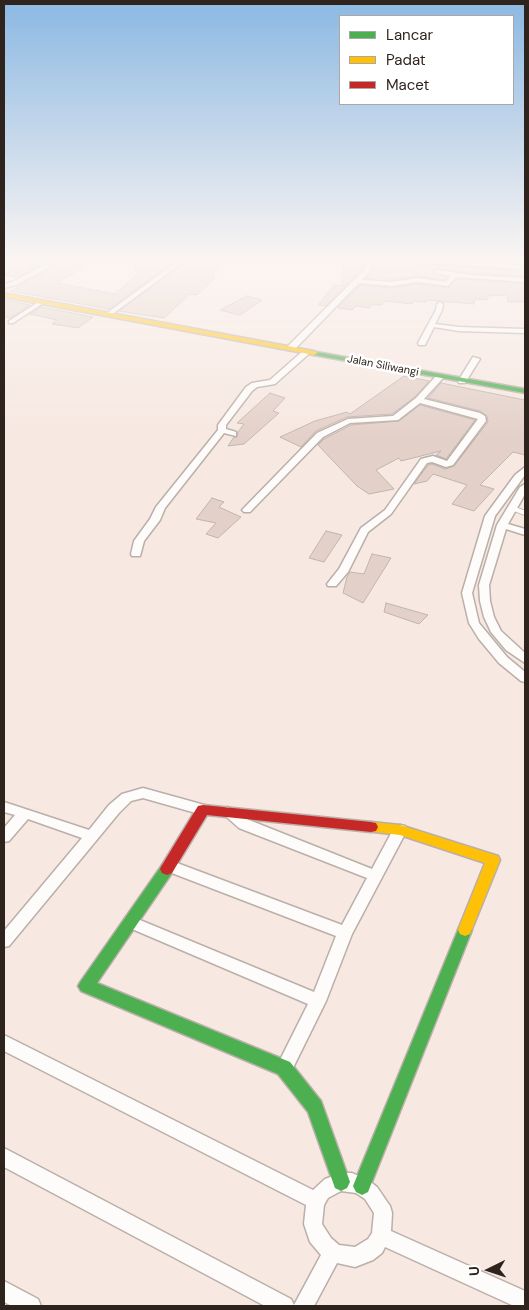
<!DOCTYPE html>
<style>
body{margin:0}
#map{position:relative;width:529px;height:1310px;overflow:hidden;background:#f7e8e1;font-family:"DM Sans",sans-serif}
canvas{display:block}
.frame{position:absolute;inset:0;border:5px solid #2f231e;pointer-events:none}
.legend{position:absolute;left:339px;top:15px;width:175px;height:90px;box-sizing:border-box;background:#fff;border:1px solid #aca7a5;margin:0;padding:6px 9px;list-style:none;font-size:15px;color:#2f231e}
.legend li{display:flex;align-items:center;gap:10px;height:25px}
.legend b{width:25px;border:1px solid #aca7a5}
.north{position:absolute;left:464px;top:1245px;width:50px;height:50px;-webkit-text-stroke:4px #fff;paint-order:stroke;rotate:266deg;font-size:14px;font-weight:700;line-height:20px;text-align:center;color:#2f231e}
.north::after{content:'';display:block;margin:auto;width:18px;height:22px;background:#2f231e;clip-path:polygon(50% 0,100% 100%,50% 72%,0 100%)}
</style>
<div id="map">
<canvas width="529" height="1310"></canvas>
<div class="frame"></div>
<ul class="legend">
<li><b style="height:6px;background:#4caf50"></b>Lancar</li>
<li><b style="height:6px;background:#ffc107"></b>Padat</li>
<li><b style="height:6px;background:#c62828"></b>Macet</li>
</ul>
<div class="north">U</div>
</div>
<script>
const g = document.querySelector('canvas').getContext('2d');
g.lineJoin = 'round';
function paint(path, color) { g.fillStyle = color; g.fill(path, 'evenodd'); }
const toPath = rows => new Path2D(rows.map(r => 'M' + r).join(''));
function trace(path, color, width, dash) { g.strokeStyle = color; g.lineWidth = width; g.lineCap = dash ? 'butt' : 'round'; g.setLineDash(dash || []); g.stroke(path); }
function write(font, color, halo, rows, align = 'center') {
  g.font = font + ' "DM Sans",sans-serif'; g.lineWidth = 5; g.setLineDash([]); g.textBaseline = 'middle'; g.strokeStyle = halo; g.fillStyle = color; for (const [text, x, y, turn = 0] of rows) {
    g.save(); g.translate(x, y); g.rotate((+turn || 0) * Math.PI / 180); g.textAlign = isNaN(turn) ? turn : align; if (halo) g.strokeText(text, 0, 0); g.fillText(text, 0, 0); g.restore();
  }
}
const building = toPath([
 [25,258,26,263,38,267,17,277,4,275,12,271,5,269,25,258],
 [35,258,80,258,74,264,85,266,57,283,115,294,139,272,135,272,136,258,179,258,109,309,11,291,54,267,53,264,35,258],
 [191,258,223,258,216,264,220,264,215,268,220,269,212,277,215,278,197,295,190,294,164,318,119,311,191,258],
 [344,258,367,258,362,269,326,306,318,305,334,285,342,286,344,258],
 [377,258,385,258,390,262,519,271,524,268,519,263,445,258,525,258,525,276,471,273,437,268,433,270,433,273,447,277,445,280,417,276,392,280,366,278,372,272,377,258],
 [457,279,525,284,525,302,508,302,507,295,488,296,487,300,475,299,474,304,427,300,426,302,413,301,412,304,385,301,382,305,373,304,369,308,356,306,352,310,338,308,360,285,392,288,417,284,448,288,457,279],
 [247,296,262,300,240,315,220,310,247,296],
 [6,300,30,305,10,318,4,317,4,301,6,300],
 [41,307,93,317,78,328,52,324,57,320,30,314,41,307],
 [404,376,429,381,415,397,392,414,347,417,316,431,301,447,280,437,315,421,347,412,350,414,404,376],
 [441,383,525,400,525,455,513,452,480,485,494,489,474,511,452,504,467,485,433,474,427,481,414,484,428,465,432,464,445,469,454,466,488,422,487,416,480,411,428,398,441,383],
 [270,393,285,398,273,411,279,413,244,444,228,446,234,437,237,437,238,432,244,424,237,423,270,393],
 [420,405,475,420,446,459,436,455,441,451,401,461,399,458,376,470,394,489,369,494,357,486,318,445,324,439,351,425,399,421,420,405],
 [212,498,224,502,219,507,241,517,218,538,206,534,216,523,196,519,212,498],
 [326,531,342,535,324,562,309,558,326,531],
 [372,554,391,558,363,603,343,593,347,577,350,572,364,574,372,554],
 [386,603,428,615,419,624,384,612,386,603]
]);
paint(building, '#e3d0c8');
trace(building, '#c1b4af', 1);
const lane = toPath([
 [512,508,525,513]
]);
const street = toPath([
 [27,258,33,258,32,260,52,266,16,285,4,288,4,284,12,282,43,266,27,262,27,258],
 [182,258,189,258,111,315,107,315,107,313,182,258],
 [369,258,375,258,370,271,362,280,392,282,417,278,446,282,450,276,435,273,434,272,437,270,471,275,525,278,525,282,456,277,448,286,417,282,392,286,359,283,294,350,288,350,288,346,364,270,369,258],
 [387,258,417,258,519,265,522,267,519,269,390,260,387,258],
 [40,301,45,302,13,323,9,323,9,321,40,301],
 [440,302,443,304,442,310,435,324,459,327,525,329,525,333,459,331,434,327,425,345,419,345,418,343,436,310,437,304,440,302],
 [304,350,311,352,275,384,257,387,252,391,226,425,226,429,236,432,236,436,224,433,165,508,160,520,144,541,140,556,132,556,131,554,134,541,150,519,156,507,218,430,218,425,246,387,252,383,270,380,304,350],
 [473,357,480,359,465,383,459,383,458,381,473,357],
 [437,375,444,377,424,399,480,413,485,416,486,421,453,465,446,467,432,462,427,463,391,514,368,532,348,572,336,586,328,586,327,584,339,569,361,528,385,510,421,459,433,456,447,461,478,419,420,403,398,420,350,423,323,437,250,512,244,512,242,510,317,433,348,419,393,416,416,398,437,375],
 [525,467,525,475,495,516,472,593,479,623,507,657,525,672,525,682,521,681,499,663,479,639,469,623,462,593,485,516,515,475,525,467],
 [525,484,525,494,508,524,525,529,525,535,506,529,489,585,490,601,494,617,501,631,525,653,525,663,506,650,491,632,484,617,480,601,479,585,497,525,520,487,525,484],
 [143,788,208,806,210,810,208,814,203,815,143,798,131,801,119,813,9,946,4,947,4,931,82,838,28,819,9,841,4,842,4,828,15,815,4,812,4,802,89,830,109,805,122,794,143,788],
 [228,807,249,820,372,869,395,826,400,825,405,826,407,830,352,934,326,1001,290,1074,284,1076,278,1074,276,1068,308,1004,125,926,123,922,125,918,130,916,135,918,314,992,336,936,164,870,162,866,164,862,169,860,342,925,367,878,239,828,221,812,223,808,228,807],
 [4,1035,313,1190,325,1179,341,1173,352,1173,368,1180,377,1187,390,1206,392,1213,391,1231,525,1291,525,1306,514,1306,385,1247,382,1253,373,1260,355,1267,337,1263,314,1306,265,1306,4,1167,4,1148,291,1299,294,1305,321,1255,310,1242,304,1224,306,1205,4,1051,4,1035],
 [341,1191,356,1193,365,1199,374,1213,372,1233,368,1239,355,1247,339,1245,331,1238,322,1224,324,1205,328,1198,341,1191],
 [4,1281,38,1299,41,1306,12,1306,4,1302,4,1281]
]);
const fast = toPath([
 [311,351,525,389,525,393,314,355,310,353,311,351],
 [167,863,172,865,174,869,172,873,97,983,290,1062,321,1101,350,1182,347,1188,341,1191,335,1188,308,1112,278,1074,81,991,78,986,81,981,162,865,167,863],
 [465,924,470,926,472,930,368,1192,362,1195,356,1192,353,1186,458,930,460,926,465,924]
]);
const slow = toPath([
 [4,293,314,351,318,353,314,355,4,297,4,293],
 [371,822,400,825,498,856,500,860,470,934,465,936,460,934,458,930,485,863,400,835,366,831,364,827,366,823,371,822]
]);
const jam = toPath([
 [203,805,371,822,376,823,378,827,376,831,371,832,207,815,172,873,167,875,162,873,160,869,162,865,198,806,203,805]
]);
trace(lane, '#baafa9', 6);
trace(street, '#baafa9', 3);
trace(fast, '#baafa9', 3);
trace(slow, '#baafa9', 3);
trace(jam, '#baafa9', 3);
trace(lane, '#fefcfa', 4.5);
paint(street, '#fefcfa');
paint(fast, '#4caf50');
paint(slow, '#ffc107');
paint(jam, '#c62828');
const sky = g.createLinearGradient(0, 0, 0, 441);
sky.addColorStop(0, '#8bb8e3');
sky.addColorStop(0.59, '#fbf5f2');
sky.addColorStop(1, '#fbf5f200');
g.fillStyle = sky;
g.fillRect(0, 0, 529, 441);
write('11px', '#2f231e', '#fff', [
 ["Jalan Siliwangi",383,366,11]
]);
</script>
